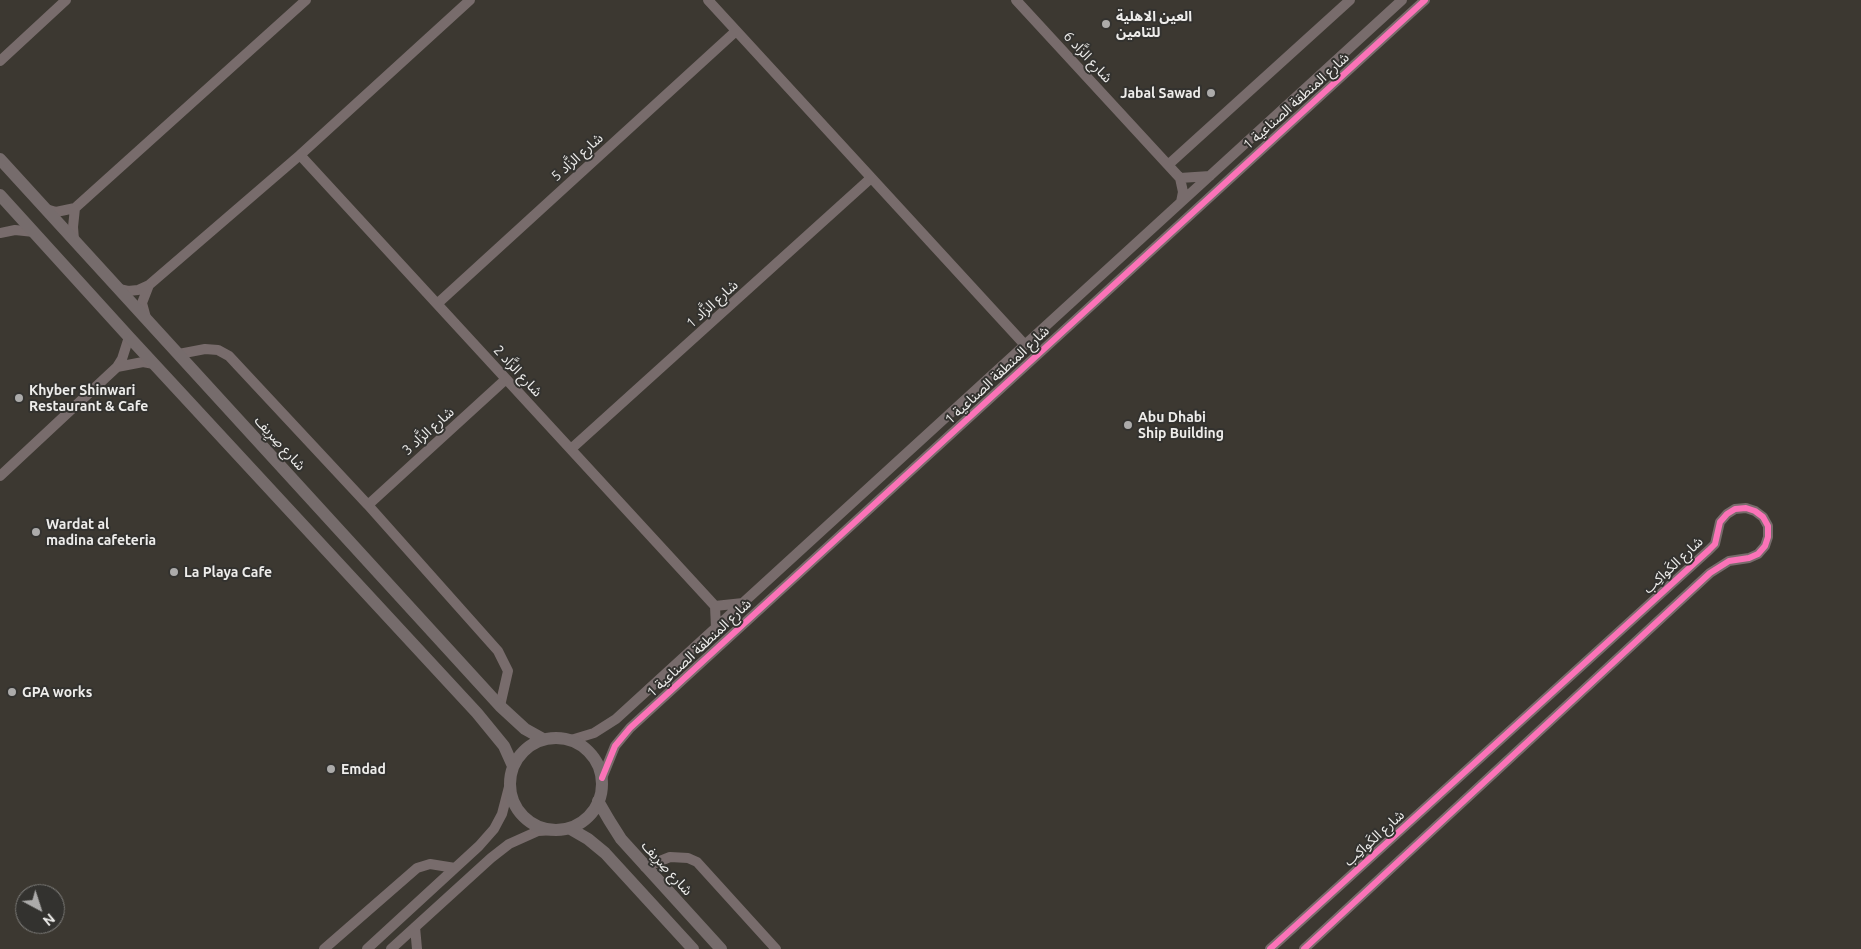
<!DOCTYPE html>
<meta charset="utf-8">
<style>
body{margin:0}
#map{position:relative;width:1861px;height:949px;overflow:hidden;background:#323130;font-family:Ubuntu,sans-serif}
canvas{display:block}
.north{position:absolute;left:15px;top:884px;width:50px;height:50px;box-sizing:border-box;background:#33322f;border:1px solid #7e7d7a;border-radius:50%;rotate:140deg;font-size:14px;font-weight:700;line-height:20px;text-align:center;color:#eeedeb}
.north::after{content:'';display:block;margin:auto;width:18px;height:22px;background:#acabaa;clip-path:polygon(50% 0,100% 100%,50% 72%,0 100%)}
</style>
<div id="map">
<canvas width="1861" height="949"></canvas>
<div class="north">N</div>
</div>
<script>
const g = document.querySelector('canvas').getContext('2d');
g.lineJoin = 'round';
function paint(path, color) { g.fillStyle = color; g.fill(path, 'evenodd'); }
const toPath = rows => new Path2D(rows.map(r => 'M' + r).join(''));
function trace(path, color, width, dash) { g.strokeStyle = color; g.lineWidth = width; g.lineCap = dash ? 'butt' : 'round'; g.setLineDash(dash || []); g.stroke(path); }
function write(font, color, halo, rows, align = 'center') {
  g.font = font + ' Ubuntu,"Noto Sans Arabic",sans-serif'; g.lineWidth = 4; g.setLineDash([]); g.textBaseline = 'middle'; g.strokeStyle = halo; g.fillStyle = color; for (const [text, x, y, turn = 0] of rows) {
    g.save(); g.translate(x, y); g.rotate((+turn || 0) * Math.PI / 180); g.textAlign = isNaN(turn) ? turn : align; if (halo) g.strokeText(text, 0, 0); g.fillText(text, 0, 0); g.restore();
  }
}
paint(toPath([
 [0,0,1861,0,1861,949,0,949],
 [25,894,55,894,55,924,25,924]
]), '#3c3831');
trace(toPath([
 [708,0,1025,345],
 [1016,0,1180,178,1183,192,1181,202],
 [0,61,66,0],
 [300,155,715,606,716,628],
 [1168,165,1350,0],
 [1180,178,1210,176],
 [46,209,56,212,75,208,306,0],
 [0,233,15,230,34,232],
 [74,240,73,227,75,208],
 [119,289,128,291,138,290,149,285],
 [437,304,736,31],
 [146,318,142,303,149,285,300,155,470,0],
 [179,354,205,349,218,350,229,356,368,505,498,651,508,671,500,706],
 [117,367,143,362,154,364],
 [571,449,871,178],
 [0,476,117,367,122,359,129,337],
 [368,505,506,379],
 [715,606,743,603],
 [571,740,594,733,616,719,1402,0],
 [602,778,615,746,630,728,1425,0],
 [645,867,670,857,688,858,697,862,776,949],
 [415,927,417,949],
 [324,949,417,868,430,864,455,868],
 [367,949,479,846,494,829,502,814,510,783],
 [391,949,491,858,509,844,538,831,555,830],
 [1270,949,1709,550,1715,544,1720,522,1727,514,1735,509,1746,508,1755,511,1763,517,1768,526,1768,537,1765,546,1758,554,1749,558,1729,561,1710,573,1304,949]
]), '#786c6c', 10);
trace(toPath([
 [0,159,500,706,525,729,543,739],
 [0,195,129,337,477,713,504,746,513,766],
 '510 784a46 46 0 1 1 92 0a46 46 0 1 1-92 0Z',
 [598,801,609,820,621,839,721,949],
 [569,828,588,839,605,853,693,949]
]), '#766c6c', 12);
trace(toPath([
 [602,778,615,746,630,728,1425,0],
 [1270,949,1709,550,1715,544,1720,522,1727,514,1735,509,1746,508,1755,511,1763,517,1768,526,1768,537,1765,546,1758,554,1749,558,1729,561,1710,573,1304,949]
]), '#fb73b8', 6);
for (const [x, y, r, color] of [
 [1106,24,5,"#acabaa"],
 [1211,93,5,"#acabaa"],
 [19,398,5,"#acabaa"],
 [1128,425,5,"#acabaa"],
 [36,532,5,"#acabaa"],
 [174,572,5,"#acabaa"],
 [12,692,5,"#acabaa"],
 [331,769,5,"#acabaa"]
]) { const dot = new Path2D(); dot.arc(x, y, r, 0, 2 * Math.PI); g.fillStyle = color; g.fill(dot); trace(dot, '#33322f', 2); }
write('bold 14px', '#eeedeb', '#33322f', [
 ["العين الاهلية",1116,16],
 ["للتامين",1116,32],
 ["Jabal Sawad",1201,93,"right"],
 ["Khyber Shinwari",29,390],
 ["Restaurant & Cafe",29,406],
 ["Abu Dhabi",1138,417],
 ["Ship Building",1138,433],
 ["Wardat al",46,524],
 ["madina cafeteria",46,540],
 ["La Playa Cafe",184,572],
 ["GPA works",22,692],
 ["Emdad",341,769]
], 'left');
write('14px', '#eeedeb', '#33322f', [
 ["شارع الزَّاد 6",1088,57,47],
 ["شارع المنطقة الصناعية 1",1296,101,-42],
 ["شارع الزَّاد 5",577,157,-42],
 ["شارع الزَّاد 1",712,304,-42],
 ["شارع الزَّاد 2",518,371,47],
 ["شارع المنطقة الصناعية 1",997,375,-43],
 ["شارع الزَّاد 3",428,431,-42],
 ["شارع صِرِيف",280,443,48],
 ["شارع الكَواكِب",1673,565,-43],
 ["شارع المنطقة الصناعية 1",699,648,-43],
 ["شارع الكَواكِب",1374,838,-42],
 ["شارع صِرِيف",667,868,48]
]);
</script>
